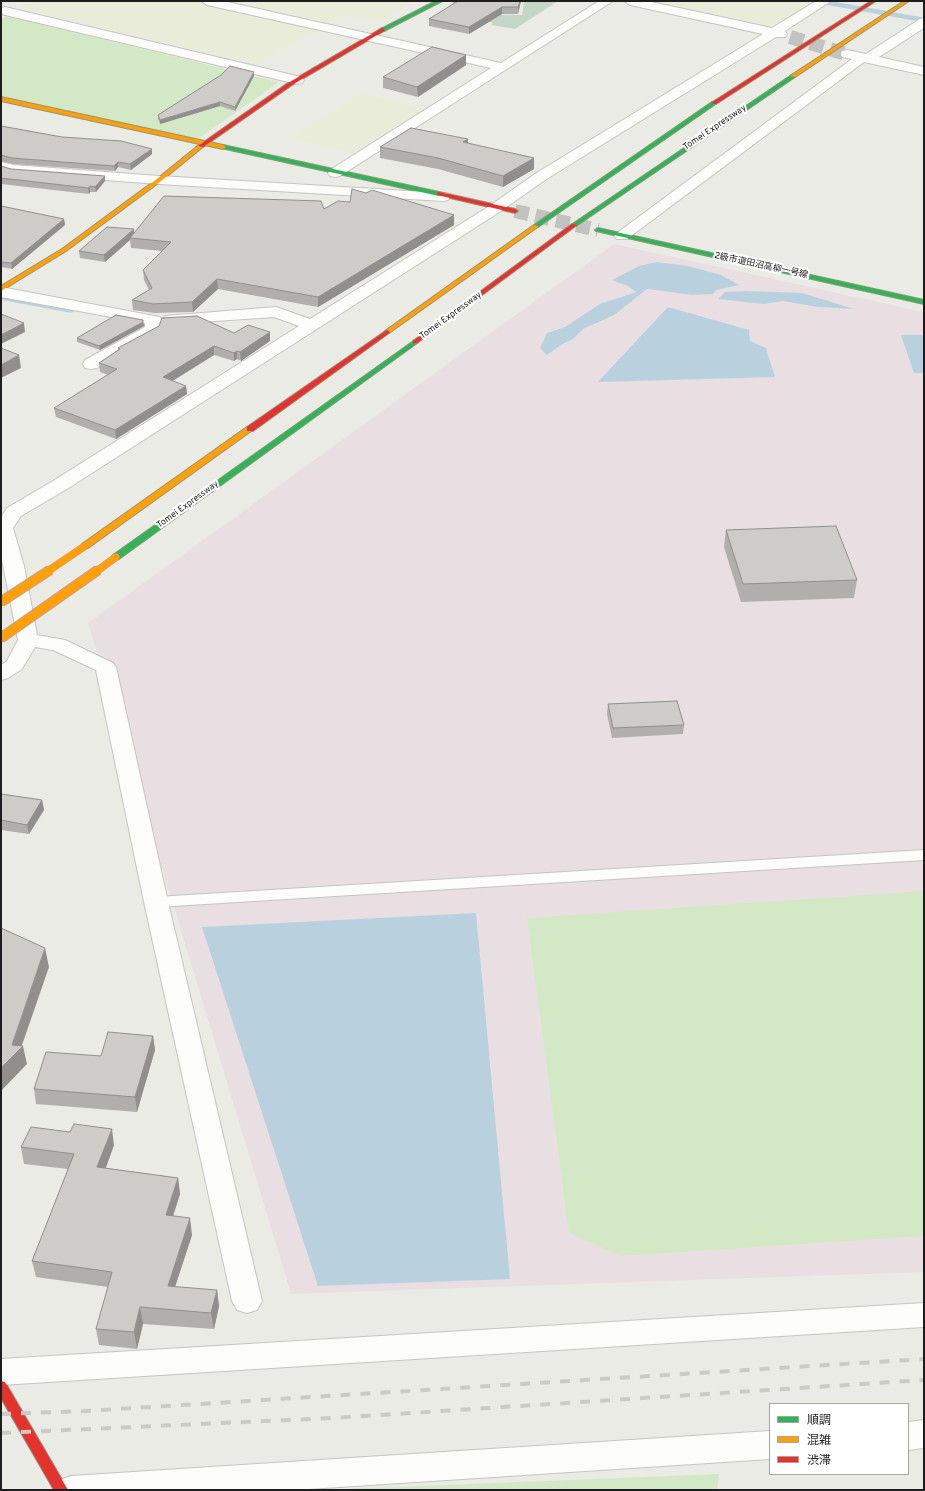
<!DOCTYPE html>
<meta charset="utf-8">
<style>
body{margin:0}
#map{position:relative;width:925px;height:1491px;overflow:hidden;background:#ebebe6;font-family:Overpass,"Noto Sans JP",sans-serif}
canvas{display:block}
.frame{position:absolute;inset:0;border:2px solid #1d1d1d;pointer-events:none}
.legend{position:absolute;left:769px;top:1403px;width:140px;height:72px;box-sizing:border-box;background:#fff;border:1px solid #a5a5a5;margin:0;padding:5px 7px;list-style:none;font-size:12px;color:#1d1d1d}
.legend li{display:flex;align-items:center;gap:8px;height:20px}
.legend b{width:20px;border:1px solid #a5a5a5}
</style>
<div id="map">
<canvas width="925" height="1491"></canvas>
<div class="frame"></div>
<ul class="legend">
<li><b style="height:5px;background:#30b455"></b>順調</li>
<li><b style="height:5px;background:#ff9f0a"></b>混雑</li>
<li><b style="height:5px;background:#e5322d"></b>渋滞</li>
</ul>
</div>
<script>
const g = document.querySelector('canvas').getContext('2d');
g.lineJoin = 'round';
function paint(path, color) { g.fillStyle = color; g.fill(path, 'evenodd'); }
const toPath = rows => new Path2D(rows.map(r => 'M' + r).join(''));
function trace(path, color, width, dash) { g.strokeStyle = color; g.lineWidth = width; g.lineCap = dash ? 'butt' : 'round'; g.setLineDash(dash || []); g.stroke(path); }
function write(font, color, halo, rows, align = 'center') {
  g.font = font + ' Overpass,"Noto Sans JP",sans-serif'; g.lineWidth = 4; g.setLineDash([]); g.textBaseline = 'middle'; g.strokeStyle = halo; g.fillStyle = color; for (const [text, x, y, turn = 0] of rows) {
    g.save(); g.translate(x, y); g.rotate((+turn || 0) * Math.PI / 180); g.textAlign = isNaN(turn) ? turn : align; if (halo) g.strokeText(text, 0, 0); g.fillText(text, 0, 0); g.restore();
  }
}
paint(toPath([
 [614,244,924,312,924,1272,291,1294,88,623]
]), '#e9dfe3');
paint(toPath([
 [32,1,199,1,322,28,257,64,17,8],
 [218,1,415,1,378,22,347,15,328,25],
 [645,1,805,1,814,3,770,27],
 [363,93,431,110,358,155,289,137]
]), '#e8ecd9');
paint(toPath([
 [7,16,279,82,195,141,1,96,1,19],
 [924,891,924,1236,621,1256,569,1233,527,918],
 [719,1474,717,1490,343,1490,344,1489]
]), '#d3e9c5');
paint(toPath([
 [517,1,558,1,515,29,491,25,493,23,457,14,522,15,524,2]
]), '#c4d7c7');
paint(toPath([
 [657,262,688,266,721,275,739,285,716,290,713,294,692,295,647,289,614,315,583,329,573,339,564,343,547,355,540,348,547,333,565,327,600,304,636,292,628,286,612,280,639,266],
 [746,291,802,293,854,309,818,307,783,301,764,304,718,299,725,292],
 [668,307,749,330,750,341,766,348,775,377,598,382],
 [901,335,924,335,924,373,914,373],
 [476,913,510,1279,318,1286,202,927]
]), '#b9d1de');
trace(toPath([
 [818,1,924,20]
]), '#b9d1de', 4.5);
trace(toPath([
 [1,297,71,310]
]), '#b9d1de', 5.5);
trace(toPath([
 [790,37,846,54]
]), '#c2c2be', 14, [14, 7]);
trace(toPath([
 [515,211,598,230]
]), '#c2c2be', 14, [14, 7]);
const lane = toPath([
 [924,850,924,860,156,907,151,906,148,902,151,898,156,897,924,850]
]);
const street = toPath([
 [201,1,223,1,501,63,599,1,613,1,340,176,335,177,330,176,328,173,330,170,491,68,207,5,201,1],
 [624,1,647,1,772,28,816,1,831,1,785,31,787,34,785,37,776,37,545,180,501,211,67,489,21,516,13,528,24,566,37,635,65,640,113,663,116,667,168,902,262,1301,257,1310,247,1313,237,1310,232,1301,144,902,96,670,53,650,35,647,22,669,8,678,1,680,1,665,7,661,18,640,1,555,1,517,7,508,53,481,299,326,274,317,171,324,165,322,163,319,165,316,276,307,310,319,491,205,535,174,763,34,630,5,624,1],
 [5,7,297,76,302,77,304,80,302,83,297,84,1,14,1,8,5,7],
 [924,18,924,28,879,57,924,67,924,75,864,62,627,239,617,239,614,236,617,233,852,59,842,57,841,54,842,51,847,50,866,54,920,19,924,18],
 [1,162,13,165,159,176,443,193,448,194,450,197,448,200,443,201,159,184,12,173,1,170,1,162],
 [1,287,160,317,162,320,161,329,159,333,97,368,91,369,85,368,83,364,85,360,145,327,145,323,1,297,1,287],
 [924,1303,924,1327,1,1385,1,1359,924,1303],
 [924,1420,924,1448,908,1450,908,1422,924,1420],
 [770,1431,770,1459,293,1490,55,1490,60,1480,71,1476,770,1431]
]);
const fast = toPath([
 [436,1,442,1,384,31,379,30,436,1],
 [793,74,796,76,795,77,576,226,571,225,793,74],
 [712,102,717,103,538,227,534,227,534,225,712,102],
 [223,145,439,192,442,194,439,196,221,148,221,146,223,145],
 [598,228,924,300,924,304,596,231,595,230,598,228],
 [415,340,417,341,417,343,119,559,113,559,112,557,113,555,415,340]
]);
const slow = toPath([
 [904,1,909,1,795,77,790,76,904,1],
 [1,97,223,145,226,147,223,149,1,101,1,97],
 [199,145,204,146,161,181,66,251,1,291,1,286,62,249,157,179,199,145],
 [534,225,539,226,389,333,385,333,385,331,534,225],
 [247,427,250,427,254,429,88,548,82,548,81,546,82,544,247,427]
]);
const jam = toPath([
 [871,1,876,1,716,104,711,103,871,1],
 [382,28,385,30,384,31,292,85,203,147,198,146,288,83,382,28],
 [439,192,515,209,518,211,515,213,437,195,437,193,439,192],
 [572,224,577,225,417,343,413,343,413,341,572,224],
 [387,330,390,332,389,333,253,431,247,431,247,427,387,330],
 [1,1381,5,1382,68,1490,54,1490,1,1398,1,1381]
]);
trace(lane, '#c4c4c2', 2);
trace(street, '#c4c4c2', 2);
trace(fast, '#90957f', 2);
trace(slow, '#90957f', 2);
trace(jam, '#90957f', 2);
paint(lane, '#fcfcfb');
paint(street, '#fcfcfb');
paint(fast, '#30b455');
paint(slow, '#ff9f0a');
paint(jam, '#e5322d');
trace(toPath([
 [1,1414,86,1411,924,1359],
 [1,1433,333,1418,924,1380]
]), '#cacac9', 4, [10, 10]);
const slowBridgeFar1 = toPath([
 [48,571,85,546],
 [97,571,116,557]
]);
const slowBridge = toPath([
 [1,602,50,570],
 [1,638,98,570]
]);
trace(slowBridgeFar1, '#c09fa3', 8, []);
trace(slowBridge, '#c09fa3', 11, []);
trace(slowBridgeFar1, '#ff9f0a', 7);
trace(slowBridge, '#ff9f0a', 9);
paint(toPath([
 [447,1,521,1,518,14,502,14,469,34,429,26,429,19,455,3],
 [466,55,466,65,418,97,383,88,383,77],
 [254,76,235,111,220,106,160,124,158,119,158,115],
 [1,126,152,154,131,170,118,167,115,171,13,164,1,161],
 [468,143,534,169,503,187,438,169,380,158,380,147],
 [1,166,11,169,105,181,96,192,90,192,89,194,1,184],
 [1,206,64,219,65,225,12,269,1,267],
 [324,209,454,225,318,307,218,289,193,312,154,313,133,310,132,300,149,290,144,280,143,270,162,251,131,248,130,240,105,262,80,258,79,251,134,229,134,233],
 [143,320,144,326,100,350,77,342,77,338],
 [234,333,270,341,241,361,237,359,234,361,214,355,173,381,186,386,187,394,116,439,56,417,54,408,108,375,100,372,99,363,118,350,118,348],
 [726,530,857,580,854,598,741,602,724,547],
 [608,704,684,725,683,734,612,738,607,714],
 [1,794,42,800,44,810,29,834,1,830],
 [153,1036,155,1050,137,1112,36,1104,34,1089,101,1056],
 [114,1145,106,1168,178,1178,180,1194,173,1216,192,1235,175,1287,217,1290,219,1306,214,1329,143,1324,137,1349,99,1345,96,1329,108,1287,36,1277,32,1261,68,1169,24,1164,21,1147]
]), '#b0afad');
paint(toPath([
 [520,1,521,1,518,14,518,7],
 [502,7,502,14,469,34,469,27],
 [466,55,466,65,418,97,417,87],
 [254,72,254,76,235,111,235,107],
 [220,102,220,106,160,124,160,120],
 [468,139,468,150,463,142],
 [152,149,152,154,131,170,130,164],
 [534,158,534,169,503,187,503,176],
 [118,162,118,167,115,171,114,166],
 [105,176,105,181,96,192,95,187],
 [90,186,90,192,89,194,88,188],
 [454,215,454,225,318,307,318,297],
 [64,219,65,225,12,269,11,263],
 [134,229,134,236,130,238,130,240,105,262,104,255],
 [217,279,218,289,193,312,192,302],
 [143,322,144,326,100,350,99,346],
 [24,323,25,332,1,344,1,335],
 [270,332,270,341,241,361,240,352],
 [214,346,214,355,164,386,163,377],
 [237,351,237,359,234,361,234,353],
 [19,355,21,368,1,378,1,365],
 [186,386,187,394,116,439,115,430],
 [42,800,44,810,29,834,27,825],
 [45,948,49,967,21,1048,23,1046,27,1064,1,1091,1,1068,12,1045],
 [153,1036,155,1050,137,1112,135,1097],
 [112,1129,114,1145,100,1183,97,1167],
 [178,1178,180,1194,168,1232,166,1215],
 [190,1218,192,1235,170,1302,168,1286],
 [217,1290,219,1306,214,1329,211,1313],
 [140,1307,143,1324,137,1349,134,1332]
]), '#908f8d');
const building = toPath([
 [458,1,520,1,518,7,502,7,469,27,429,19,458,1],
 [432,47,466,55,417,87,383,77,432,47],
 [230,66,254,72,235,107,220,102,160,120,158,115,221,75,230,66],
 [1,126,62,137,121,141,152,149,130,164,118,162,114,166,12,158,1,155,1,126],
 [411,128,468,139,463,142,534,158,503,176,438,158,380,147,411,128],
 [1,166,11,169,105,176,95,187,90,186,88,188,1,178,1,166],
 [352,189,366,193,372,190,454,215,318,297,217,279,192,302,153,304,132,300,152,288,143,270,171,242,130,238,164,196,321,201,324,209,338,201,350,202,352,189],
 [1,206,64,219,11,263,1,262,1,206],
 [107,227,134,229,104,255,79,251,107,227],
 [1,314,24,323,1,335,1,314],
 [116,315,143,320,143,322,99,346,77,338,116,315],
 [197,316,234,333,248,325,270,332,240,352,237,351,234,353,214,346,163,377,186,386,115,430,54,408,117,369,99,363,120,349,118,348,159,326,162,318,197,316],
 [1,348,19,355,1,365,1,348],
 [836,526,857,580,743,584,726,530,836,526],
 [677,701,684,725,613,728,608,704,677,701],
 [1,794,42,800,27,825,1,820,1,794],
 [1,928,45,948,12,1045,23,1046,1,1068,1,928],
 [108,1032,153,1036,135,1097,34,1089,46,1052,101,1056,108,1032],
 [74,1124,112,1129,97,1167,178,1178,166,1215,190,1218,168,1286,217,1290,211,1313,140,1307,134,1332,96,1329,112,1272,32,1261,74,1154,21,1147,31,1127,70,1132,74,1124]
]);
paint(building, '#cdccc9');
trace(building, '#908f8d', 1);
write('9px', '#1d1d1d', '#fff', [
 ["Tomei Expressway",715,128,-34],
 ["2級市道田沼高柳一号線",761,266,12],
 ["Tomei Expressway",451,316,-36],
 ["Tomei Expressway",188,505,-36]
]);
</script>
